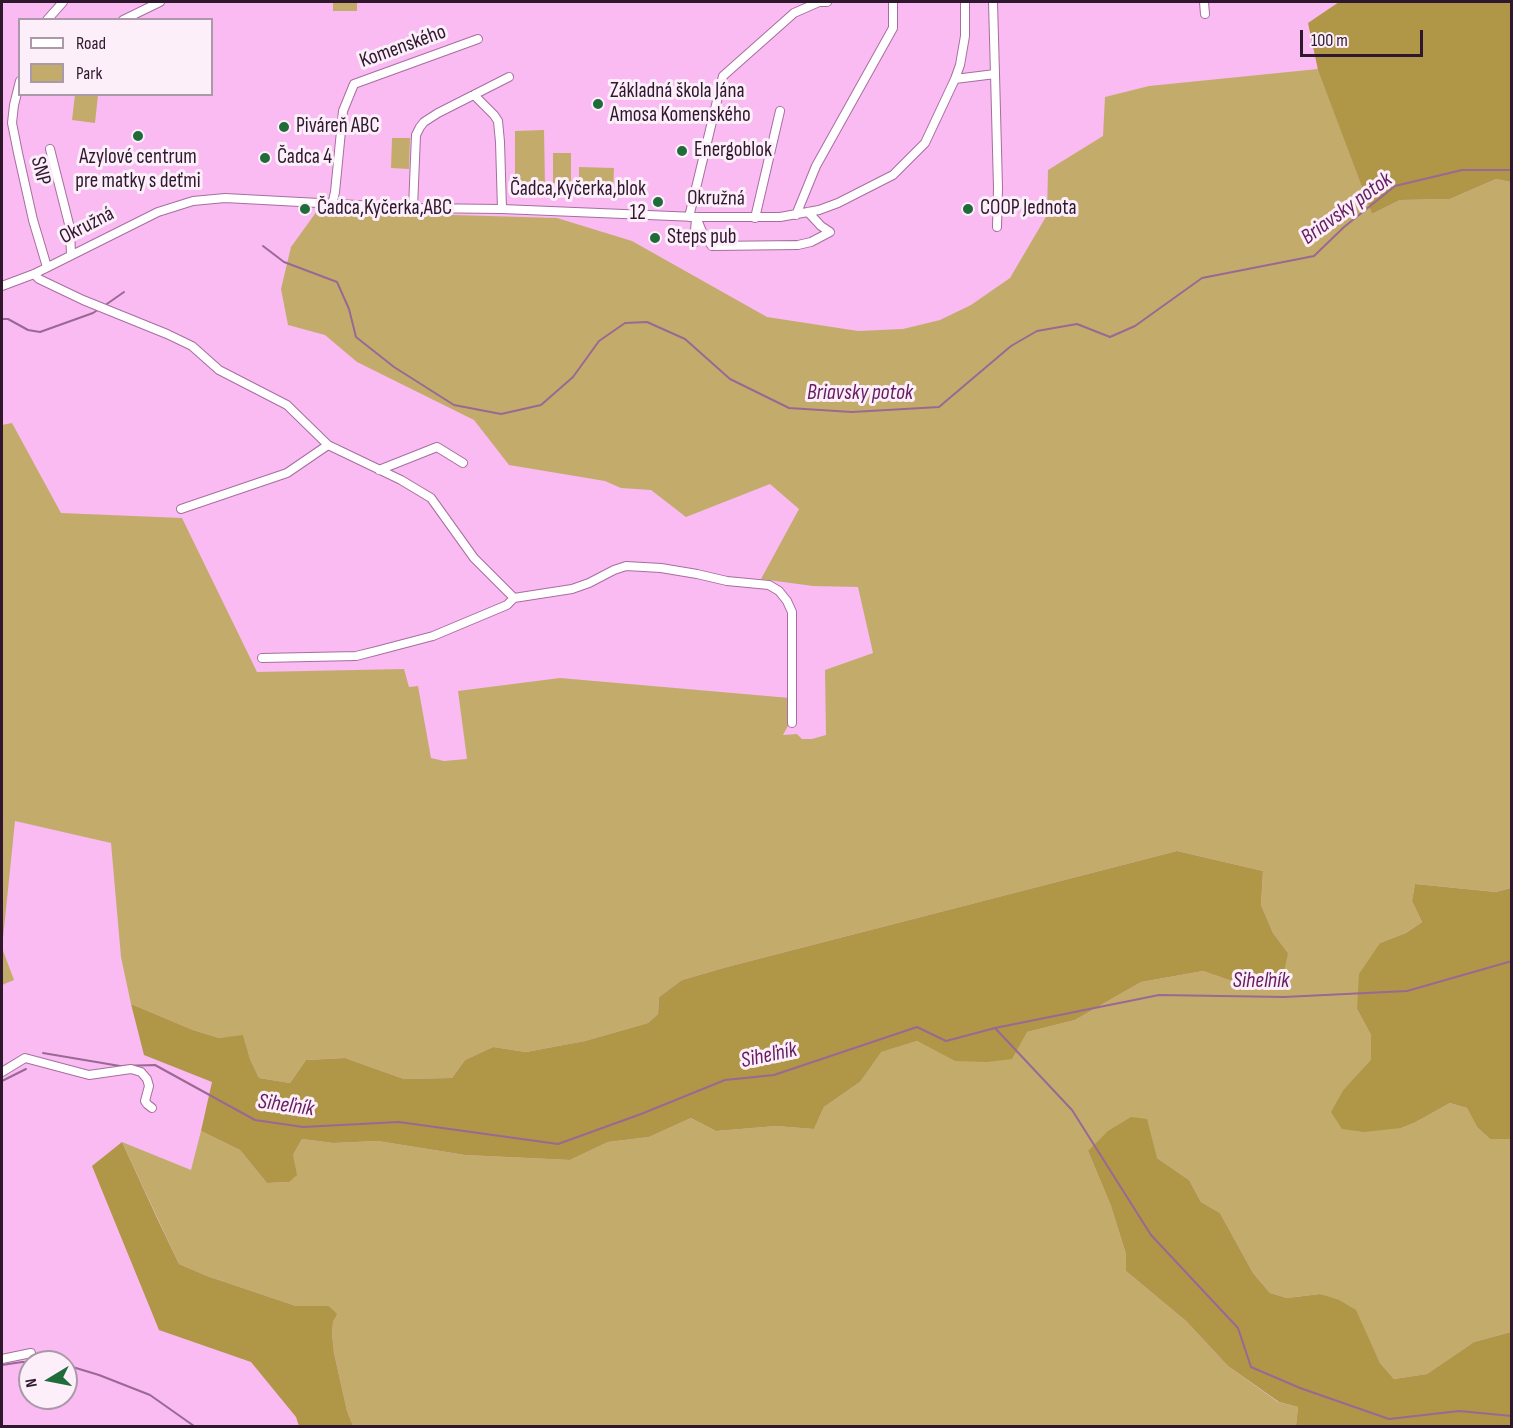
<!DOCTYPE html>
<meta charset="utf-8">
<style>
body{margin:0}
#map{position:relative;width:1513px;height:1428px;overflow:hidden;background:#f9bbf1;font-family:"Sofia Sans Condensed",sans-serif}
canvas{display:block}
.frame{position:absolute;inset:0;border:3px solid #2f182d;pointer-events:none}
.legend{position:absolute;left:18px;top:18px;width:195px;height:78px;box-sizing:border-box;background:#fceffa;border:2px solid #aa99a8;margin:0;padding:8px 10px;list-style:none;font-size:18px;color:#2f182d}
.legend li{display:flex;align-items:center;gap:12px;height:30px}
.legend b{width:30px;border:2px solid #aa99a8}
.north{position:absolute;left:18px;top:1350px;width:60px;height:60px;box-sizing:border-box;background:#fceffa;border:2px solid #aa99a8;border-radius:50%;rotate:260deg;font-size:16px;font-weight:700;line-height:24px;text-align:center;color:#2f182d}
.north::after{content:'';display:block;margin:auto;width:21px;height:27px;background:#1f6b39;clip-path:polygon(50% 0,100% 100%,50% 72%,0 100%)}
.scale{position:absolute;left:1300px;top:30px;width:123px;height:27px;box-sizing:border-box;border:3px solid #2f182d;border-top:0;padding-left:8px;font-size:18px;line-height:21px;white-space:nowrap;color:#2f182d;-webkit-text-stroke:4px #fceffa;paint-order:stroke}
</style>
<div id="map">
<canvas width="1513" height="1428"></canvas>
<div class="frame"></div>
<ul class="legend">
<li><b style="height:8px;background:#fff"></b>Road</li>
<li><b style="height:16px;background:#c3ac6b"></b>Park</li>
</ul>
<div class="north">N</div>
<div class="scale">100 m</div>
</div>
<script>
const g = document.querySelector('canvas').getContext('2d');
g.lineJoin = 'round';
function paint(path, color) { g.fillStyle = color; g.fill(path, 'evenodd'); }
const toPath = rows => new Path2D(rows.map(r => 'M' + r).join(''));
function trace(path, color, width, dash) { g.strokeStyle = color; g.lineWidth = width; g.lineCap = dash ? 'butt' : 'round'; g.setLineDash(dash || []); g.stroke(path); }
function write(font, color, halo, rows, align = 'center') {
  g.font = font + ' "Sofia Sans Condensed",sans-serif'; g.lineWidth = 6; g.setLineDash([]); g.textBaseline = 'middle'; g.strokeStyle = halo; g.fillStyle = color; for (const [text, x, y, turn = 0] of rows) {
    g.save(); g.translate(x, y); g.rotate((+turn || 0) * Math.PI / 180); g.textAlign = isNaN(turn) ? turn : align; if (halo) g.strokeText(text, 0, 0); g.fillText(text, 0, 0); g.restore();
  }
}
paint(toPath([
 [333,2,357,2,357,11,333,11],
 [1318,69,1372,214,1400,200,1450,199,1496,179,1511,182,1511,888,1496,892,1415,884,1412,901,1422,922,1406,933,1380,943,1357,1009,1371,1035,1371,1061,1344,1089,1401,1128,1414,1123,1450,1103,1467,1108,1477,1127,1490,1139,1511,1139,1511,1332,1474,1342,1427,1374,1394,1379,1380,1363,1355,1310,1320,1294,1287,1298,1270,1293,1253,1273,1220,1213,1201,1202,1189,1180,1157,1158,1088,1151,1111,1206,1126,1254,1126,1271,1186,1321,1228,1366,1278,1402,1298,1407,1296,1426,353,1426,347,1411,334,1353,332,1334,333,1322,336,1314,329,1306,296,1306,207,1276,179,1264,122,1142,191,1170,201,1131,240,1150,267,1183,289,1182,293,1155,302,1139,333,1143,378,1141,465,1155,570,1160,608,1142,649,1137,691,1118,716,1131,776,1126,814,1129,824,1107,860,1082,880,1052,917,1041,956,1061,1027,1032,1075,1020,1141,982,1203,971,1232,981,1288,953,1273,933,1261,905,1263,871,1177,851,727,967,682,980,659,997,658,1014,648,1023,585,1041,526,1052,493,1047,465,1060,452,1078,404,1079,345,1058,306,1060,290,1083,259,1078,250,1059,243,1036,219,1038,193,1030,131,1004,121,957,111,843,15,821,2,948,14,980,2,985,2,425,12,423,61,513,182,518,257,672,404,669,409,687,418,686,431,758,444,761,467,759,458,691,560,678,790,698,789,724,783,735,797,734,802,739,812,739,826,735,825,670,873,653,858,587,813,586,761,579,799,509,770,484,686,517,651,490,621,488,605,481,509,465,474,420,357,362,325,335,288,325,281,289,291,247,317,211,557,218,632,241,767,317,858,331,903,329,940,320,971,305,1010,278,1047,215,1048,170,1103,136,1105,97,1149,86],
 [75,95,98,95,95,123,72,120],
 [544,130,545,185,515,185,515,131],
 [392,138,410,138,409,169,391,168],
 [553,153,571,153,571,183,553,183],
 [579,167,614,168,613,190,579,190]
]), '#c3ac6b');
paint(toPath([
 [1339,2,1511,2,1511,182,1496,179,1450,199,1400,200,1372,214,1318,70,1308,23],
 [1177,851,1263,871,1261,905,1273,933,1288,953,1282,982,1232,981,1203,971,1141,982,1075,1020,1027,1032,1012,1059,987,1062,955,1061,917,1041,881,1052,860,1082,824,1107,814,1129,776,1126,716,1131,691,1118,649,1137,608,1142,570,1160,465,1155,378,1141,333,1143,302,1139,293,1155,297,1175,289,1182,267,1183,240,1150,201,1131,212,1082,144,1055,131,1004,193,1030,219,1038,243,1035,250,1059,259,1078,290,1083,306,1060,345,1058,404,1079,452,1078,465,1060,493,1047,526,1052,585,1041,648,1023,658,1014,659,997,682,980,727,967],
 [1415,884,1496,892,1511,888,1511,1139,1490,1139,1477,1127,1467,1108,1450,1103,1414,1123,1401,1128,1364,1132,1342,1129,1331,1112,1344,1089,1371,1060,1371,1035,1357,1009,1359,974,1380,943,1406,933,1422,922,1412,901],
 [1131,1117,1147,1119,1157,1158,1189,1180,1201,1202,1220,1213,1253,1273,1270,1293,1287,1298,1320,1294,1339,1300,1356,1310,1380,1363,1394,1379,1427,1374,1474,1342,1511,1332,1511,1426,1296,1426,1298,1407,1279,1402,1228,1366,1186,1321,1126,1271,1126,1254,1111,1206,1088,1151,1108,1131],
 [122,1142,157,1218,179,1264,207,1276,296,1306,329,1306,337,1314,333,1322,332,1334,334,1353,347,1411,353,1426,299,1426,296,1417,251,1362,159,1330,92,1166]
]), '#b09647');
trace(toPath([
 [263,246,284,262,337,282,349,309,356,337,394,367,454,405,501,414,541,405,573,377,599,341,625,323,647,322,685,339,730,379,789,408,852,412,939,407,1011,346,1037,331,1077,324,1110,337,1135,326,1202,278,1314,256,1344,227,1395,186,1462,170,1512,170],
 [104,306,124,292],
 [2,319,8,319,28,330,40,332,93,313,99,309],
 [995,1028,1072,1110,1151,1235,1238,1328,1251,1367,1300,1388,1389,1419,1459,1411,1512,1416],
 [43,1053,120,1066,155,1065,255,1120,303,1127,399,1122,558,1144,641,1114,725,1080,774,1075,917,1027,946,1041,995,1028,1159,995,1284,997,1407,991,1512,961],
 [2,1081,26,1069],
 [2,1365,22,1362,50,1362],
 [66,1365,99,1375,150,1395,194,1426]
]), '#9a6894', 2);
const street = toPath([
 [993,2,995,74],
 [1204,2,1205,14],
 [47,20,63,2],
 [123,20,160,2],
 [955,79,995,74,998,188,997,227],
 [20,81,14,105,12,123,18,153,33,220,47,267],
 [474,95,494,115,498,121,500,142,502,209],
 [50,149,70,228,71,255],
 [332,205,335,192,343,111,354,84,478,39],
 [413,208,416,135,420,127,424,122,438,113,509,77],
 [796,215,816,166,893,28,893,2],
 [689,217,723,76,794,13,819,2,827,2],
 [696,217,703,234,712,246,798,245,811,242,830,232,821,226,808,212],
 [755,218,780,111],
 [694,243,696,219],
 [34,274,39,279,83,300,167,334,192,346,219,370,287,405,328,445,401,480,431,498,474,558,514,598,507,605,433,636,376,651,356,656,262,658],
 [2,286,34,274,158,212,193,201,225,198,413,208,502,209,696,217,780,217,819,210,838,203,893,175,925,143,955,79,960,65,965,36,965,2],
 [379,470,437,447,463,463],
 [181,509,287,473,328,445],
 [514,598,572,589,589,583,614,570,626,566,661,568,697,574,727,581,769,585,779,591,787,601,792,612,792,723],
 [2,1072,25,1058,89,1075,131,1069,141,1072,147,1079,149,1086,145,1101,147,1104,152,1108],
 [2,1359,31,1353]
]);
trace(street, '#a66e9f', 10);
trace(street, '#fff', 8);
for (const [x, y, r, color] of [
 [598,104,6,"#1f6b39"],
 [284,127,6,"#1f6b39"],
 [138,136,6,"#1f6b39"],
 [682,151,6,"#1f6b39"],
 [265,158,6,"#1f6b39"],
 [658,202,6,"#1f6b39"],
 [305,209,6,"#1f6b39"],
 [968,209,6,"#1f6b39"],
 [655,238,6,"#1f6b39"]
]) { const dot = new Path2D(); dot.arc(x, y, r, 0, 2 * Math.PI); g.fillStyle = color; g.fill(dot); trace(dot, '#fceffa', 2); }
write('21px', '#2f182d', '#fceffa', [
 ["Komenského",403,47,-20],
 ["SNP",40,171,76],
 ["Okružná",716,199,1],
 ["Okružná",87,226,-27]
]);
write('21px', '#2f182d', '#fceffa', [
 ["Základná škola Jána",610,92],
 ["Amosa Komenského",610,116],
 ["Piváreň ABC",296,127],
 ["Energoblok",694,151],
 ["Azylové centrum",138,158,"center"],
 ["pre matky s deťmi",138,182,"center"],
 ["Čadca 4",277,158],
 ["Čadca,Kyčerka,blok",646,190,"right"],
 ["12",646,214,"right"],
 ["Čadca,Kyčerka,ABC",317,209],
 ["COOP Jednota",980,209],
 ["Steps pub",667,238]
], 'left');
write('italic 22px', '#661d60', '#fceffa', [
 ["Briavsky potok",1347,209,-36],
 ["Briavsky potok",860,393],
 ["Siheľník",1261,981],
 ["Siheľník",769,1056,-12],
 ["Siheľník",286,1106,8]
]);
</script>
